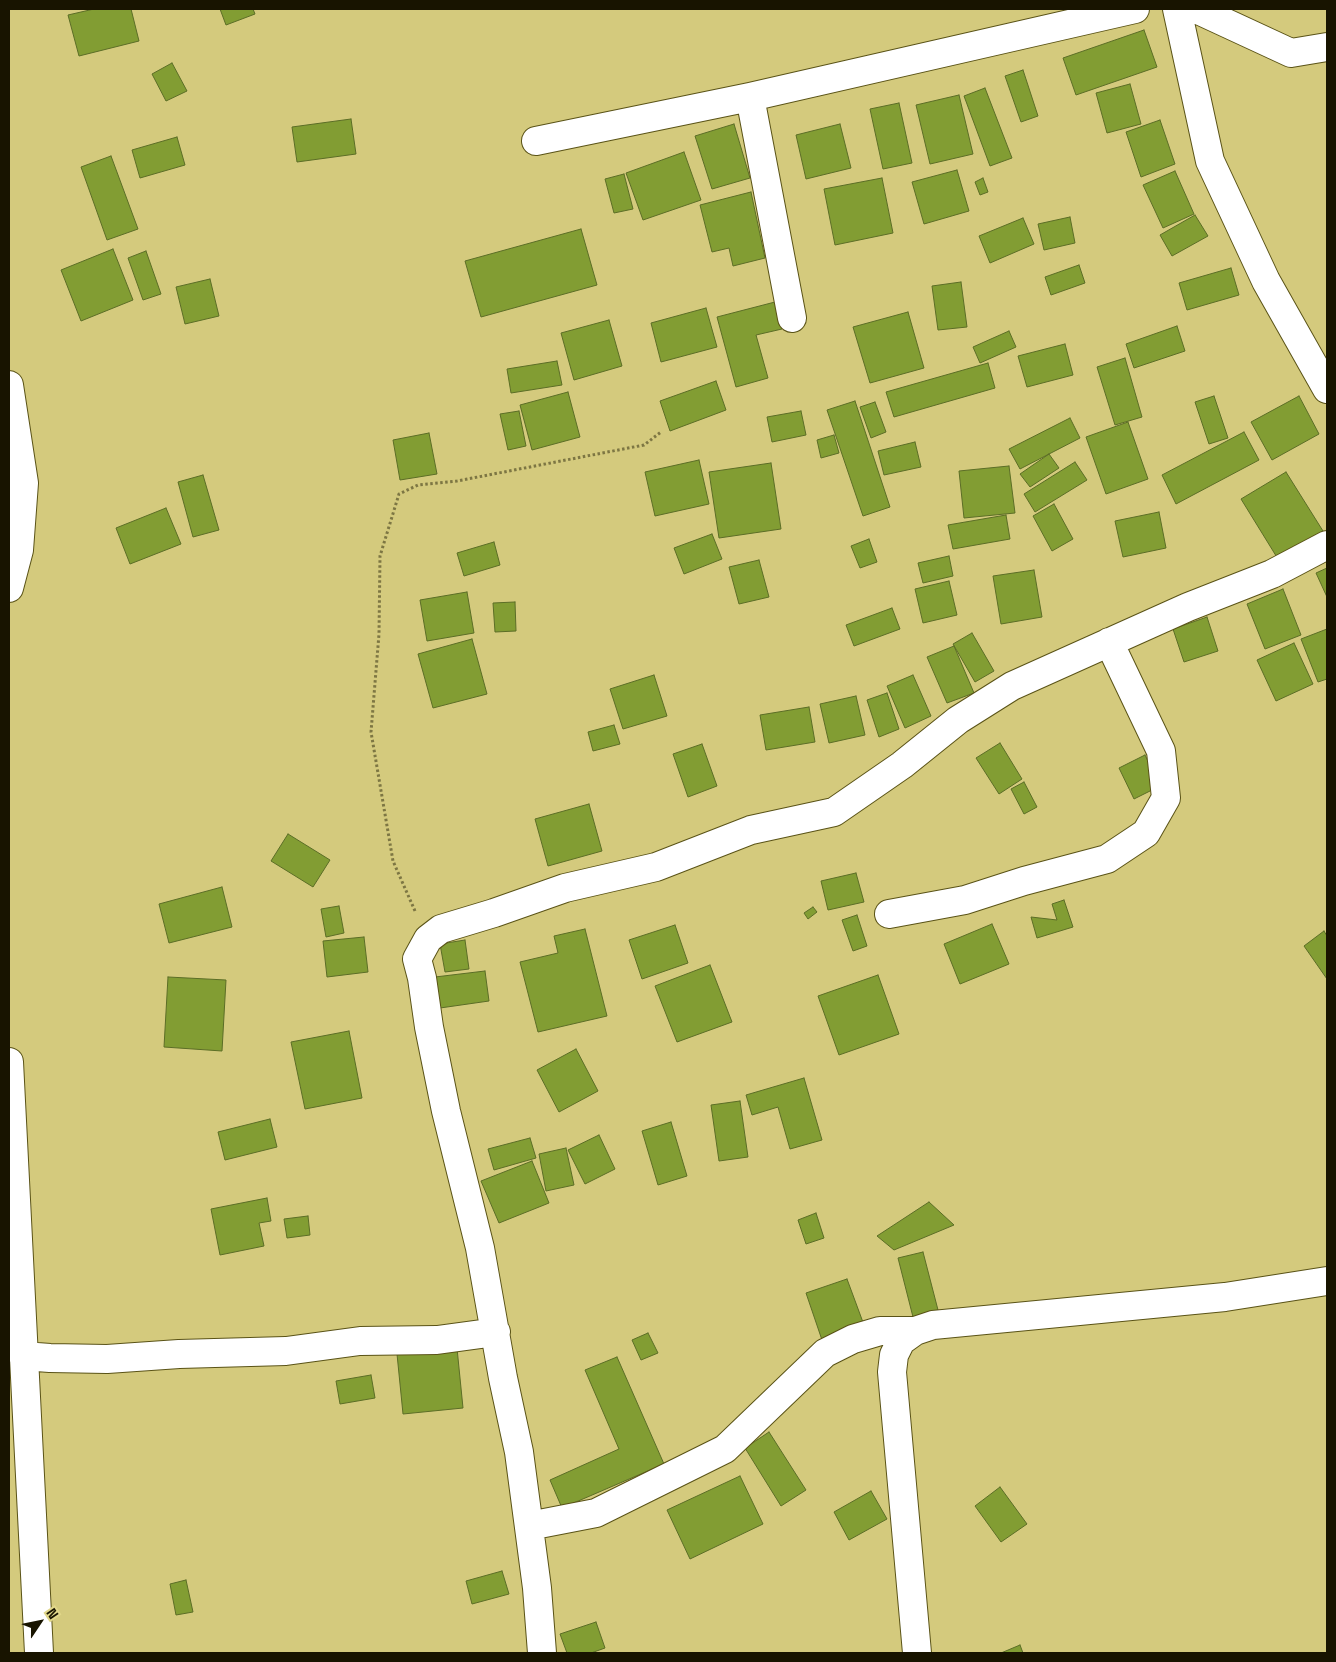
<!DOCTYPE html>
<style>
body{margin:0}
#map{position:relative;width:1336px;height:1662px;overflow:hidden;background:#d4ca7d;font-family:"Space Grotesk",sans-serif}
canvas{display:block}
.frame{position:absolute;inset:0;border:10px solid #181400;pointer-events:none}
.north{position:absolute;left:15px;top:1597px;width:50px;height:50px;-webkit-text-stroke:4px #e1d78a;paint-order:stroke;rotate:56deg;font-size:14px;font-weight:700;line-height:20px;text-align:center;color:#181400}
.north::after{content:'';display:block;margin:auto;width:18px;height:22px;background:#181400;clip-path:polygon(50% 0,100% 100%,50% 72%,0 100%)}
</style>
<div id="map">
<canvas width="1336" height="1662"></canvas>
<div class="frame"></div>
<div class="north">N</div>
</div>
<script>
const g = document.querySelector('canvas').getContext('2d');
g.lineJoin = 'round';
function paint(path, color) { g.fillStyle = color; g.fill(path, 'evenodd'); }
const toPath = rows => new Path2D(rows.map(r => 'M' + r).join(''));
function trace(path, color, width, dash) { g.strokeStyle = color; g.lineWidth = width; g.lineCap = dash ? 'butt' : 'round'; g.setLineDash(dash || []); g.stroke(path); }
const building = toPath([
 [94,9,131,9,139,41,79,56,68,15,94,9],
 [220,9,253,9,255,14,226,25,220,9],
 [1144,30,1157,67,1076,95,1063,58,1144,30],
 [172,63,187,91,166,101,152,74,172,63],
 [1023,70,1038,116,1021,122,1005,76,1023,70],
 [1130,84,1141,124,1107,133,1096,93,1130,84],
 [985,88,1012,158,990,166,964,96,985,88],
 [959,95,973,154,930,164,916,105,959,95],
 [899,103,912,163,883,169,870,109,899,103],
 [351,119,356,154,297,162,292,127,351,119],
 [1160,120,1175,164,1141,177,1126,132,1160,120],
 [734,124,750,178,712,189,695,136,734,124],
 [840,124,851,168,806,179,796,135,840,124],
 [177,137,185,165,140,178,132,150,177,137],
 [684,152,701,200,643,220,626,173,684,152],
 [111,156,138,229,107,240,81,167,111,156],
 [957,170,969,211,924,224,912,182,957,170],
 [1175,171,1194,214,1163,228,1143,185,1175,171],
 [624,174,633,209,614,213,605,179,624,174],
 [882,178,893,233,835,245,824,189,882,178],
 [983,178,988,192,980,195,975,182,983,178],
 [751,192,765,258,733,266,729,248,712,252,700,205,751,192],
 [1195,215,1208,236,1172,256,1160,235,1195,215],
 [1070,217,1075,243,1044,250,1038,224,1070,217],
 [1023,218,1034,244,990,263,979,236,1023,218],
 [581,229,597,285,481,317,465,261,581,229],
 [113,249,133,300,81,321,61,270,113,249],
 [146,251,161,294,143,300,128,258,146,251],
 [1079,265,1085,283,1051,295,1045,277,1079,265],
 [1231,268,1239,295,1187,310,1179,283,1231,268],
 [210,279,219,316,185,324,176,287,210,279],
 [961,282,967,327,938,330,932,286,961,282],
 [775,302,782,329,756,335,768,378,736,387,717,317,775,302],
 [706,308,717,347,661,362,651,323,706,308],
 [908,312,924,368,870,383,853,327,908,312],
 [609,320,622,366,574,380,561,333,609,320],
 [1177,326,1185,351,1134,368,1126,344,1177,326],
 [1009,331,1016,347,980,363,973,347,1009,331],
 [1065,344,1073,375,1027,387,1018,356,1065,344],
 [1125,358,1142,417,1115,425,1097,367,1125,358],
 [557,361,562,385,511,393,507,369,557,361],
 [988,363,995,388,894,417,886,392,988,363],
 [716,381,726,410,670,431,660,401,716,381],
 [568,392,580,437,532,450,520,405,568,392],
 [1214,396,1228,438,1209,444,1195,402,1214,396],
 [1299,396,1319,434,1272,460,1251,422,1299,396],
 [855,401,890,507,863,516,827,410,855,401],
 [875,402,886,432,871,438,860,407,875,402],
 [519,411,526,446,508,450,500,414,519,411],
 [801,411,806,435,772,442,767,417,801,411],
 [1070,418,1080,438,1020,469,1009,449,1070,418],
 [1128,422,1148,479,1106,494,1086,437,1128,422],
 [1244,432,1259,460,1176,504,1162,475,1244,432],
 [429,433,437,474,400,480,393,440,429,433],
 [834,435,839,453,821,458,817,440,834,435],
 [915,442,921,467,884,475,878,451,915,442],
 [1049,454,1059,468,1030,487,1020,474,1049,454],
 [699,460,709,504,655,516,645,472,699,460],
 [1075,462,1087,480,1035,512,1024,494,1075,462],
 [771,463,781,529,719,538,709,472,771,463],
 [1009,466,1015,513,964,518,959,471,1009,466],
 [1286,472,1323,531,1278,559,1241,499,1286,472],
 [203,475,219,530,193,537,178,482,203,475],
 [1054,504,1073,539,1052,551,1033,516,1054,504],
 [166,508,181,544,130,564,116,528,166,508],
 [1159,512,1166,548,1123,557,1115,521,1159,512],
 [1006,515,1010,539,953,549,948,525,1006,515],
 [712,534,722,559,684,574,674,548,712,534],
 [869,539,877,562,860,568,851,546,869,539],
 [494,542,500,565,464,576,457,553,494,542],
 [949,556,953,576,923,583,918,563,949,556],
 [759,560,769,597,739,604,729,567,759,560],
 [1327,568,1327,597,1316,573,1327,568],
 [1034,570,1042,617,1001,624,993,576,1034,570],
 [949,581,957,615,923,623,915,589,949,581],
 [1283,589,1301,635,1265,649,1247,604,1283,589],
 [467,592,474,633,427,641,420,600,467,592],
 [515,602,516,631,495,632,493,603,515,602],
 [892,608,900,629,854,646,846,625,892,608],
 [1207,617,1218,651,1184,662,1173,629,1207,617],
 [1327,629,1327,679,1318,682,1301,639,1327,629],
 [972,633,994,671,975,682,953,644,972,633],
 [472,639,487,694,433,708,418,654,472,639],
 [1294,643,1313,684,1276,701,1257,660,1294,643],
 [954,646,974,693,947,703,927,657,954,646],
 [654,675,667,716,623,729,610,689,654,675],
 [913,675,931,716,905,728,887,686,913,675],
 [887,693,899,729,879,737,867,700,887,693],
 [856,696,865,735,829,743,820,704,856,696],
 [809,707,815,742,766,750,760,715,809,707],
 [614,725,620,744,593,751,588,732,614,725],
 [1000,743,1022,779,999,794,976,758,1000,743],
 [702,744,717,786,688,797,673,754,702,744],
 [1145,755,1160,786,1134,799,1119,768,1145,755],
 [1024,782,1037,807,1024,814,1011,789,1024,782],
 [589,804,602,851,548,866,535,819,589,804],
 [288,834,330,860,313,887,271,861,288,834],
 [856,873,864,902,828,910,821,881,856,873],
 [222,887,232,927,169,943,159,904,222,887],
 [1064,900,1073,927,1037,938,1031,917,1057,920,1052,904,1064,900],
 [339,906,344,933,326,937,321,909,339,906],
 [813,907,817,912,808,919,804,913,813,907],
 [857,915,867,946,853,951,842,920,857,915],
 [992,924,1009,964,960,984,944,944,992,924],
 [675,925,688,963,642,979,629,940,675,925],
 [585,929,607,1016,538,1032,520,962,558,953,554,936,585,929],
 [1324,931,1327,936,1327,979,1304,946,1324,931],
 [364,937,368,972,327,977,323,941,364,937],
 [465,940,469,969,445,972,440,944,465,940],
 [710,965,732,1022,677,1042,655,986,710,965],
 [485,971,489,1001,440,1008,435,977,485,971],
 [878,975,899,1034,839,1055,818,996,878,975],
 [168,977,226,980,222,1051,164,1047,168,977],
 [349,1031,362,1098,305,1109,291,1042,349,1031],
 [576,1049,598,1091,559,1112,537,1070,576,1049],
 [804,1078,822,1140,790,1149,778,1107,752,1115,746,1095,804,1078],
 [740,1101,748,1157,719,1161,711,1105,740,1101],
 [270,1119,277,1147,225,1160,218,1132,270,1119],
 [671,1122,687,1176,658,1185,642,1131,671,1122],
 [599,1135,615,1169,585,1184,568,1150,599,1135],
 [530,1138,536,1158,494,1170,488,1149,530,1138],
 [566,1148,574,1185,546,1191,539,1154,566,1148],
 [532,1161,549,1203,499,1223,481,1181,532,1161],
 [267,1198,271,1221,259,1223,264,1246,220,1255,211,1209,267,1198],
 [929,1202,954,1225,894,1250,877,1236,929,1202],
 [816,1213,824,1238,806,1244,798,1220,816,1213],
 [308,1216,310,1235,287,1238,284,1219,308,1216],
 [923,1252,938,1310,913,1317,898,1258,923,1252],
 [847,1279,864,1325,822,1340,806,1293,847,1279],
 [648,1333,658,1353,641,1360,632,1340,648,1333],
 [457,1348,463,1408,403,1414,397,1354,457,1348],
 [617,1357,664,1464,562,1508,550,1480,619,1449,585,1370,617,1357],
 [371,1375,375,1398,340,1404,336,1381,371,1375],
 [769,1432,806,1490,781,1506,745,1448,769,1432],
 [740,1476,763,1524,690,1559,667,1510,740,1476],
 [1000,1487,1027,1524,1001,1542,975,1506,1000,1487],
 [871,1491,887,1519,849,1540,834,1512,871,1491],
 [502,1571,509,1594,472,1604,466,1581,502,1571],
 [186,1580,193,1612,176,1615,170,1584,186,1580],
 [596,1622,605,1648,591,1653,567,1653,560,1634,596,1622],
 [1020,1645,1023,1653,1001,1653,1020,1645]
]);
paint(building, '#829d33');
trace(building, '#5b6d26', 1);
const minor = toPath([
 [1177,9,1210,161,1266,281,1327,389],
 [1196,9,1291,53,1327,47],
 [750,97,792,318],
 [536,141,750,97,1135,9],
 [9,385,24,483,19,550,9,588],
 [889,914,965,900,1024,881,1107,859,1146,833,1166,798,1161,751,1109,642],
 [9,1062,39,1653],
 [23,1356,50,1358,107,1359,179,1354,286,1351,360,1341,437,1340,496,1332],
 [529,1526,596,1513,725,1449,825,1353,853,1339,880,1331,915,1331],
 [542,1653,537,1588,519,1452,503,1378,480,1248,446,1111,429,1027,422,978,417,959,428,939,441,929,494,913,565,888,656,867,751,830,834,812,902,765,958,720,1012,686,1188,607,1272,574,1327,545],
 [917,1653,892,1372,894,1355,901,1341,915,1331,933,1325,1225,1297,1327,1281]
]);
trace(minor, '#5a5317', 30);
trace(toPath([
 [415,911,393,861,371,732,379,634,380,556,399,494,418,485,457,481,644,445,661,432]
]), '#7d7643', 3, [2.5, 2.5]);
trace(minor, '#fff', 28);
</script>
